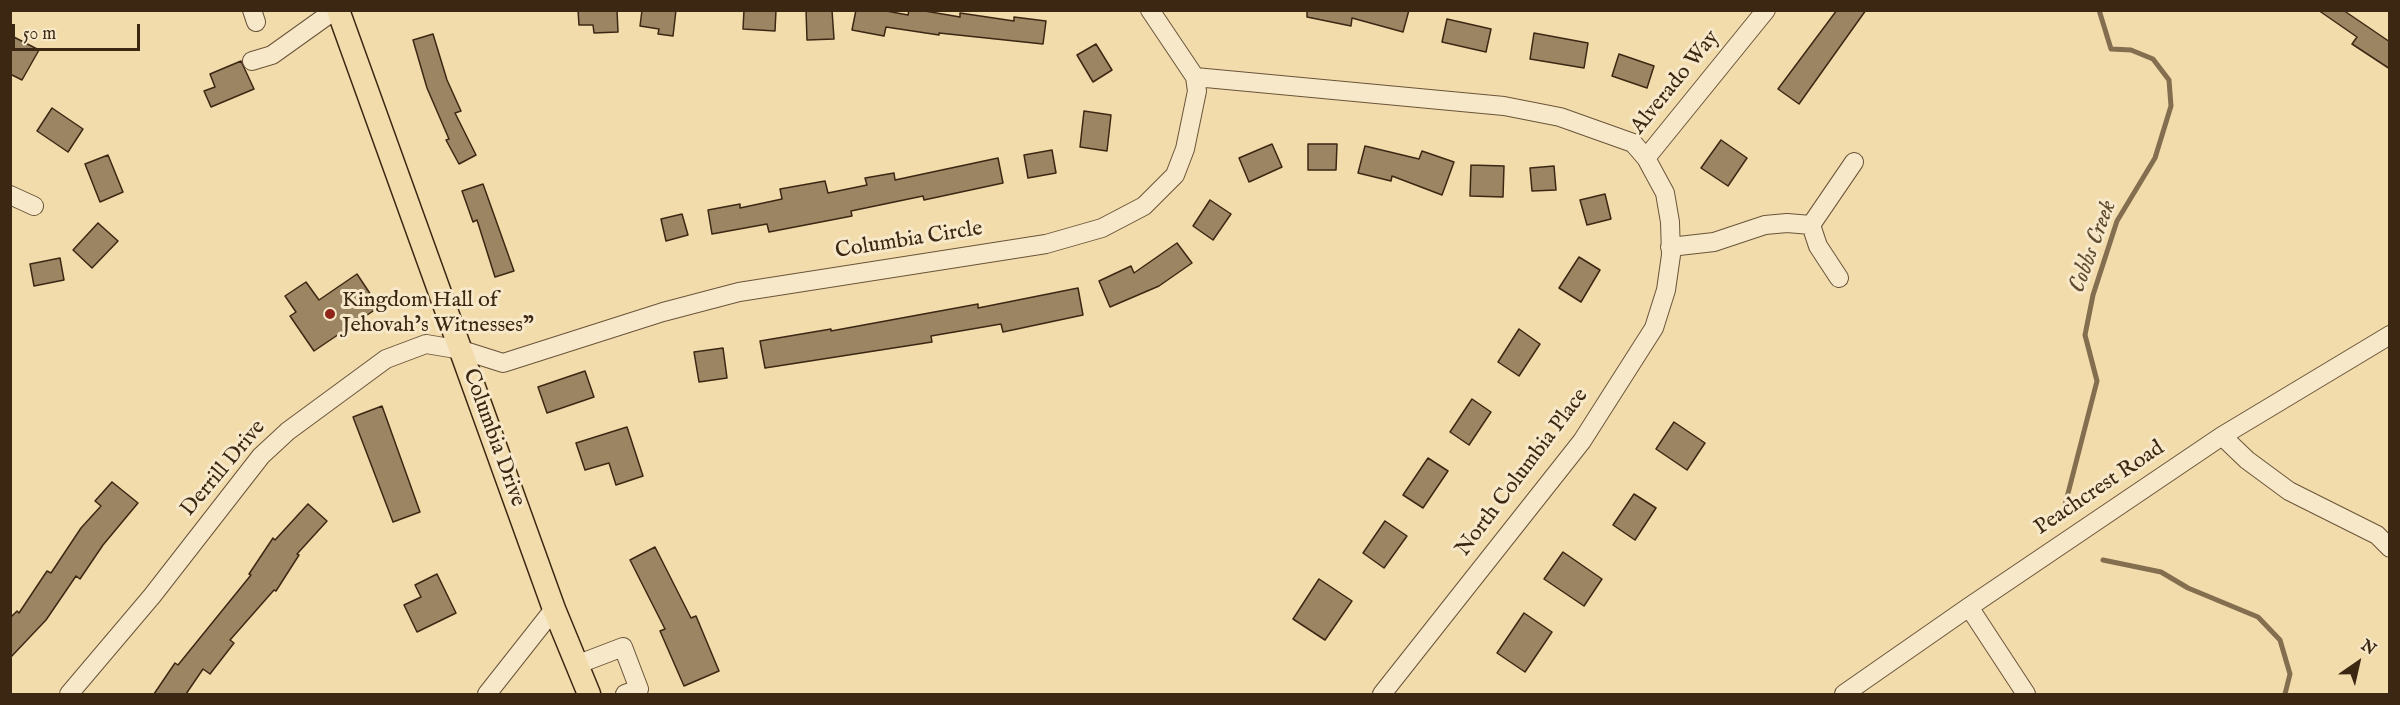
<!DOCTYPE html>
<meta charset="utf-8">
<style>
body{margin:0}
#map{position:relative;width:2400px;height:705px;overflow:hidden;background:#f2dcac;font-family:"IM FELL English",serif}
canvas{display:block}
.frame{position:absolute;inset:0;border:12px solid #3c2713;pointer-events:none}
.north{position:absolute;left:2328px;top:633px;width:60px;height:60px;-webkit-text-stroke:4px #f7e8c9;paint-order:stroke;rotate:34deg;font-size:16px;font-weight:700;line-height:24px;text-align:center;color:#3c2713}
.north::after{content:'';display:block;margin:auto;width:21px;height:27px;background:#3c2713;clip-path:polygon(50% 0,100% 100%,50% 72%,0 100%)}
.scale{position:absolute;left:12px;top:24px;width:128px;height:27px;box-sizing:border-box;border:3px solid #3c2713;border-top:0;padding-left:8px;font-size:18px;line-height:21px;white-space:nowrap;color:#3c2713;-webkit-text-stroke:4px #f7e8c9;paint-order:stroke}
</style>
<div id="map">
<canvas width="2400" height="705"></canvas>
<div class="frame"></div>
<div class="north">N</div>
<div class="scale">50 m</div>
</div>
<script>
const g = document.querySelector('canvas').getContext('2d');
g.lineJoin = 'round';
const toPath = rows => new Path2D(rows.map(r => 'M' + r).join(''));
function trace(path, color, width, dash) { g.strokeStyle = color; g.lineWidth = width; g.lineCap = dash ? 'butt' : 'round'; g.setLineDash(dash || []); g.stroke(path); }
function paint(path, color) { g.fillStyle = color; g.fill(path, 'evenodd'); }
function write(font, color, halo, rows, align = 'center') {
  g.font = font + ' "IM FELL English",serif'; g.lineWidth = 6; g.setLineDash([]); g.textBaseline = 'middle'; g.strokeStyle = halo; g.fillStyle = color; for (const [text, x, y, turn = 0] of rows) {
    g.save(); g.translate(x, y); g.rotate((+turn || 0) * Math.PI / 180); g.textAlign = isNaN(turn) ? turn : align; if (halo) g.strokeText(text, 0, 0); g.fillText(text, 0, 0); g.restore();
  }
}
trace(toPath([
 [2065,505,2097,381,2085,335,2093,295,2117,221,2155,158,2171,106,2169,80,2153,59,2131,50,2111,49,2099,10],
 [2103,560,2161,572,2188,588,2258,617,2280,640,2290,674,2285,694]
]), '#846e50', 5);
const building = toPath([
 [578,10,617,10,618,32,594,33,593,25,579,25,578,10],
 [642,10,676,10,673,36,658,34,659,29,640,26,642,10],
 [744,10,776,10,775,31,743,29,744,10],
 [806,10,832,10,834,39,807,40,806,10],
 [856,10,881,10,908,15,909,10,919,10,960,17,960,13,1014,21,1014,17,1046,21,1043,44,939,33,939,35,886,27,884,36,852,30,856,10],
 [1307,10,1409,10,1403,32,1352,18,1351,26,1307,17,1307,10],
 [1837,10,1866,10,1799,104,1778,89,1837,10],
 [2318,10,2343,10,2390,42,2390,69,2352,44,2357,37,2318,10],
 [1447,19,1491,29,1486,52,1442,42,1447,19],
 [1534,33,1588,43,1584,68,1530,59,1534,33],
 [433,34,447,80,461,111,455,113,476,155,459,164,446,140,449,139,427,88,413,40,433,34],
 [10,35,39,50,22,80,10,74,10,35],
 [1096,44,1112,70,1093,82,1077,55,1096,44],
 [1619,54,1654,66,1647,88,1612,76,1619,54],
 [241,61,254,89,211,107,204,91,215,87,210,74,241,61],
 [52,108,83,129,68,152,37,131,52,108],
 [1084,111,1111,115,1107,151,1080,147,1084,111],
 [1721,140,1747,158,1728,186,1701,168,1721,140],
 [1272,144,1282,167,1249,182,1239,158,1272,144],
 [1308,144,1337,144,1336,170,1308,170,1308,144],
 [1365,146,1419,159,1422,151,1454,162,1442,195,1392,176,1391,181,1358,173,1365,146],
 [1052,150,1056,173,1028,178,1024,155,1052,150],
 [108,155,123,192,100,202,85,164,108,155],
 [998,158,1003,183,924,200,923,196,851,211,852,216,769,232,767,224,712,234,708,210,740,204,740,208,782,199,780,189,825,181,828,193,867,185,865,178,894,173,895,180,998,158],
 [1471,165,1504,166,1503,197,1470,196,1471,165],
 [1554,166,1556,190,1532,191,1530,168,1554,166],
 [483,184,514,271,495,277,477,220,473,222,462,191,483,184],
 [1605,194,1611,219,1587,225,1580,200,1605,194],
 [1210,200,1231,214,1213,240,1193,226,1210,200],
 [682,214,688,235,666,241,661,219,682,214],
 [98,223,118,241,92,268,73,250,98,223],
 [1177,243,1192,263,1159,286,1110,307,1099,281,1131,266,1134,273,1177,243],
 [1579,257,1600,270,1581,302,1559,288,1579,257],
 [60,258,64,280,34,286,30,264,60,258],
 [357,274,379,307,314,351,290,316,296,312,285,296,306,282,319,300,357,274],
 [1078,288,1083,315,1003,332,1001,324,931,336,932,342,765,368,760,341,831,329,831,331,978,304,978,308,1078,288],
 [1519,329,1540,344,1519,376,1498,362,1519,329],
 [723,348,727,378,699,382,694,352,723,348],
 [585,371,594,397,547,413,538,387,585,371],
 [1472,399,1491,412,1469,445,1450,432,1472,399],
 [382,406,420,512,393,522,353,417,382,406],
 [1674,422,1705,443,1687,470,1656,449,1674,422],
 [627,427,643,476,616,485,609,463,585,470,576,443,627,427],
 [1428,458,1448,471,1423,508,1403,495,1428,458],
 [112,482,138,503,103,545,80,579,76,576,46,620,10,658,10,618,17,611,19,613,47,571,51,573,81,528,101,506,95,501,112,482],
 [1634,494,1656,508,1635,540,1613,525,1634,494],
 [308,504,327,521,297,554,299,555,276,591,274,590,230,640,234,643,210,674,203,669,186,694,154,694,175,663,178,665,251,575,249,574,273,538,275,540,308,504],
 [1385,521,1407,536,1384,568,1363,553,1385,521],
 [655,547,691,618,696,616,719,671,684,686,660,631,665,629,630,560,655,547],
 [1563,552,1602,579,1584,606,1544,579,1563,552],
 [437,574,456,613,417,632,404,605,421,597,415,585,437,574],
 [1319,579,1352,601,1325,640,1293,619,1319,579],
 [1524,613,1552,632,1525,672,1497,653,1524,613]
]);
paint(building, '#9b8563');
trace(building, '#3c2713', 1.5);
const minor = toPath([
 [252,10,256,22],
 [252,61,272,55,335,10],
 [1195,77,1504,106,1560,117,1633,143,1646,158,1665,193,1670,222,1671,255,1666,290,1654,328,1582,441,1382,694],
 [1646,158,1766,10],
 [10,195,34,206],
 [1811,225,1854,162],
 [1670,247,1714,242,1765,225,1787,223,1811,225,1818,246,1839,278],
 [2222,436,2247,460,2289,491,2377,535,2390,548],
 [1969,607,2026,694],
 [576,665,623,647,639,689,625,694],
 [69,694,152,596,261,456,288,431,386,359,426,344,462,350,503,363,663,312,739,292,1046,244,1102,228,1144,206,1175,175,1185,149,1197,91,1195,77,1150,10],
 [487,694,554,609],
 [1844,694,1969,607,2222,436,2390,335]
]);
const major = toPath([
 [338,10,554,609,589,694]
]);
trace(minor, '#6a5439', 20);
trace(major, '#3c2713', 25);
trace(minor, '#f7e8c9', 18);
trace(major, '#f2dcac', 22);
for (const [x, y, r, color] of [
 [330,314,6,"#8f2418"]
]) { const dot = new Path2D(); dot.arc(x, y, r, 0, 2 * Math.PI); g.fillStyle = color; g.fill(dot); trace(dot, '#f7e8c9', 2); }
write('22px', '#3c2713', '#f7e8c9', [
 ["Alverado Way",1676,83,-51],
 ["Columbia Circle",909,241,-9],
 ["Columbia Drive",493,438,70],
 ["Derrill Drive",224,469,-50],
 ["North Columbia Place",1523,473,-53],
 ["Peachcrest Road",2100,489,-34]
]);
write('22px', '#3c2713', '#f7e8c9', [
 ["Kingdom Hall of",342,301],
 ["Jehovah’s Witnesses”",342,326]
], 'left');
write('italic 24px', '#604b31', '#f7e8c9', [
 ["Cobbs Creek",2094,247,-70]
]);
</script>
